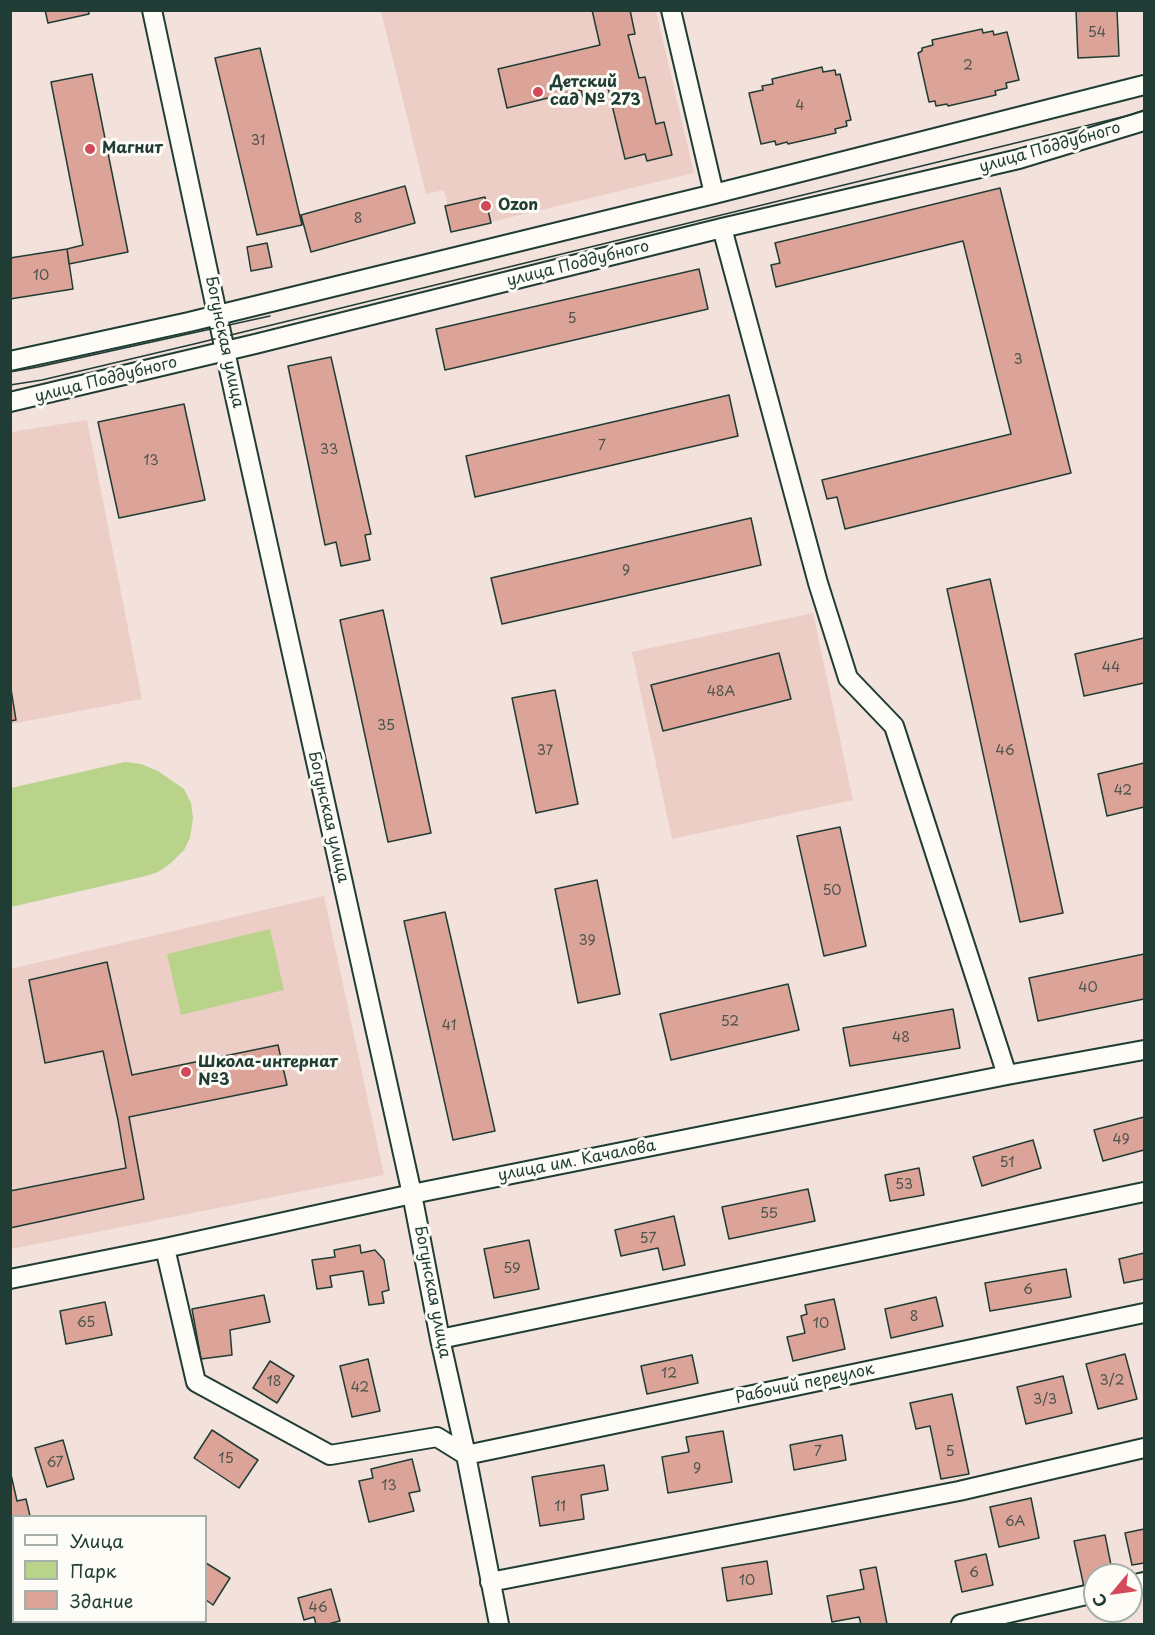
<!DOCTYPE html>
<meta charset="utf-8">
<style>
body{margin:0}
#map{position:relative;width:1155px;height:1635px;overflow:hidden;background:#f3e1db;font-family:"Playpen Sans",sans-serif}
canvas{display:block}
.frame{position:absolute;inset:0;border:12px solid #1f3d34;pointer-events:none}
.legend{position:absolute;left:12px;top:1515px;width:195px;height:108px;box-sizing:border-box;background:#fdfcf7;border:2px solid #a4b0a9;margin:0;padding:8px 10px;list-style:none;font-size:18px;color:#1f3d34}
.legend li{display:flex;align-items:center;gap:12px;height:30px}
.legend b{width:30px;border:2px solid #a4b0a9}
.north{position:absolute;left:1083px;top:1563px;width:60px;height:60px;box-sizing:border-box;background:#fdfcf7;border:2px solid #a4b0a9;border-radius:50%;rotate:241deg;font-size:16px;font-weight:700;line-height:24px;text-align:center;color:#1f3d34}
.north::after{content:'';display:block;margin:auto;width:21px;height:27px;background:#d1495b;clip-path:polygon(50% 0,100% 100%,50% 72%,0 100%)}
</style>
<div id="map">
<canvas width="1155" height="1635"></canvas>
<div class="frame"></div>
<ul class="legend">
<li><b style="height:8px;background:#fdfcf7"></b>Улица</li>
<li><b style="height:16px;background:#b9d38b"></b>Парк</li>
<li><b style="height:16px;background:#dca399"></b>Здание</li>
</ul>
<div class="north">С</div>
</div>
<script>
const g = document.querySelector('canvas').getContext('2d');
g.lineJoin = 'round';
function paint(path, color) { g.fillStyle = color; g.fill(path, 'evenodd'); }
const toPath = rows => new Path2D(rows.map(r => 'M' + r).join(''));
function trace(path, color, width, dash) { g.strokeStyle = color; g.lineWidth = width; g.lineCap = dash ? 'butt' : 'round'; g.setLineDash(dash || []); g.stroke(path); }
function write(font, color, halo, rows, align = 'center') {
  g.font = font + ' "Playpen Sans",sans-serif'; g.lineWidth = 6; g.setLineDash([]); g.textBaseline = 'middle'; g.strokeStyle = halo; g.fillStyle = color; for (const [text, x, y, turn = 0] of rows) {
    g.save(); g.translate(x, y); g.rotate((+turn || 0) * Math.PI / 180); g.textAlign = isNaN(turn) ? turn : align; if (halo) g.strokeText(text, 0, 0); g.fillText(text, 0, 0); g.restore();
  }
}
paint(toPath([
 [381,11,656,11,694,173,454,231,444,190,426,194],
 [87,420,142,699,11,724,11,432],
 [813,613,853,800,672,839,632,652],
 [324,896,384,1175,11,1249,10,969]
]), '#eccec7');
paint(toPath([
 [125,762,141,764,158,771,184,789,191,803,193,818,190,838,184,850,171,863,158,872,146,876,11,907,11,788],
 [270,929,284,990,181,1015,167,954]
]), '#b9d38b');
const building = toPath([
 [45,10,88,10,89,14,48,23,45,10],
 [592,10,630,10,635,34,628,35,639,78,645,77,656,124,664,122,672,155,647,161,645,154,625,159,607,84,596,86,597,93,583,97,581,90,507,108,498,69,600,45,592,10],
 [1076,10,1117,10,1119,56,1078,58,1076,10],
 [982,29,983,33,993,31,994,35,1007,32,1019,80,1006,83,1007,88,995,91,996,95,948,106,947,104,936,106,935,101,929,102,918,53,922,51,922,48,933,45,932,40,982,29],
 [260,48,302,225,257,235,215,58,260,48],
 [822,67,823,72,835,70,836,75,840,74,851,120,846,121,847,126,835,129,836,133,788,144,787,142,776,145,775,141,761,144,749,93,763,90,762,86,773,84,772,79,822,67],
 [92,74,128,252,69,264,67,249,83,245,51,82,92,74],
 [405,186,415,223,311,252,301,215,405,186],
 [1000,188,1071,473,845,529,837,497,827,499,822,480,1011,434,963,241,776,287,771,265,780,263,775,243,1000,188],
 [485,197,491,223,451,232,445,206,485,197],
 [267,243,272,267,251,271,247,247,267,243],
 [67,249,73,289,10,299,10,258,67,249],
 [699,269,708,309,445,370,436,329,699,269],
 [331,357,371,534,365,535,370,560,341,566,336,542,325,545,288,366,331,357],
 [729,395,738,436,475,497,466,456,729,395],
 [184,404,205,500,119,518,98,422,184,404],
 [751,518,761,565,502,624,491,578,751,518],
 [990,579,1063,913,1020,922,947,589,990,579],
 [383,610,431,833,388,842,340,620,383,610],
 [1144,638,1144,683,1084,696,1075,654,1144,638],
 [779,653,791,699,663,731,651,685,779,653],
 [10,683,16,720,10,721,10,683],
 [555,690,578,804,536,813,512,698,555,690],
 [1144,763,1144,807,1107,816,1098,774,1144,763],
 [840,827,866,946,824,956,797,836,840,827],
 [597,880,620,994,578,1003,555,889,597,880],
 [445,912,495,1131,453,1140,404,921,445,912],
 [1144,954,1144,999,1038,1021,1029,978,1144,954],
 [107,962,132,1075,278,1045,287,1085,129,1117,144,1199,10,1228,10,1191,126,1168,118,1120,103,1051,45,1063,29,980,107,962],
 [788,984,799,1030,671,1060,660,1014,788,984],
 [953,1009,960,1048,850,1066,843,1028,953,1009],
 [1144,1117,1144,1150,1103,1161,1094,1130,1144,1117],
 [1033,1140,1041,1168,982,1186,973,1157,1033,1140],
 [919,1168,924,1195,890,1201,885,1175,919,1168],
 [808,1189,815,1221,729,1239,722,1207,808,1189],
 [674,1216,685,1265,663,1270,658,1248,621,1256,615,1230,674,1216],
 [529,1240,539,1289,494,1298,484,1249,529,1240],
 [360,1245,361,1253,375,1250,384,1260,389,1290,382,1292,384,1303,369,1305,363,1271,330,1276,332,1287,317,1289,312,1260,335,1257,334,1250,360,1245],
 [1144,1253,1144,1279,1124,1283,1119,1259,1144,1253],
 [1066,1269,1071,1297,990,1311,985,1283,1066,1269],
 [264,1295,270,1322,230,1330,232,1355,201,1359,192,1309,264,1295],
 [936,1297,943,1326,891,1338,885,1309,936,1297],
 [834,1299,845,1349,793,1361,787,1337,805,1333,801,1316,807,1314,805,1305,834,1299],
 [105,1302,112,1335,66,1344,60,1311,105,1302],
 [1125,1354,1137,1399,1098,1409,1086,1364,1125,1354],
 [692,1355,698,1383,647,1394,641,1366,692,1355],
 [368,1359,380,1411,352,1417,340,1366,368,1359],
 [270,1361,294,1376,277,1403,253,1388,270,1361],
 [1063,1376,1072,1413,1026,1424,1017,1387,1063,1376],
 [952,1394,969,1474,941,1479,930,1426,916,1429,910,1403,952,1394],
 [212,1430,258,1460,239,1488,194,1458,212,1430],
 [723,1431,732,1482,668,1493,662,1457,689,1452,686,1437,723,1431],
 [842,1435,846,1460,794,1470,790,1445,842,1435],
 [63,1440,74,1479,47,1487,35,1448,63,1440],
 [412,1459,420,1491,409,1493,414,1511,369,1522,359,1481,373,1478,371,1469,412,1459],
 [604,1465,608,1490,581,1495,584,1519,540,1526,532,1477,604,1465],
 [10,1470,17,1501,26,1499,30,1516,14,1516,14,1550,10,1550,10,1470],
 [1031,1498,1039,1538,999,1547,990,1507,1031,1498],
 [1144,1529,1144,1563,1132,1565,1125,1533,1144,1529],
 [1105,1535,1113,1575,1095,1575,1095,1584,1084,1587,1074,1541,1105,1535],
 [986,1554,993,1585,962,1592,955,1561,986,1554],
 [767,1561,772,1594,727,1601,722,1568,767,1561],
 [206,1563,230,1578,213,1605,206,1600,206,1563],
 [876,1567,887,1624,861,1624,859,1617,832,1622,827,1596,864,1589,860,1570,876,1567],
 [331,1589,340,1621,328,1624,316,1624,314,1617,304,1620,298,1598,331,1589]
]);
paint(building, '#dca399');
trace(building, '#1f3d34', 1.5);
const street = toPath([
 [152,10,230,374,412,1194,440,1339,466,1455,499,1624],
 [671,10,714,194],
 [722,228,818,583,848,678,894,726,1007,1075],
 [10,361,189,322,714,194,1144,85],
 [10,402,255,344,722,228,1019,159,1144,121],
 [165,1248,196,1382,330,1455,437,1437,466,1455,1144,1313],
 [10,1279,165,1248,412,1194,1007,1075,1144,1050],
 [440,1339,1144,1192],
 [490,1582,959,1491,1144,1448],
 [1131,1585,1144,1582],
 [110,1624,110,1623],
 [961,1624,1095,1593]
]);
trace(street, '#1f3d34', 22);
trace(street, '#fdfcf7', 18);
trace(toPath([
 [10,372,38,367,270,316],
 [10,385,42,380,194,344,1130,115,1144,110]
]), '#1f3d34', 1.5);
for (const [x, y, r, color] of [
 [538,92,6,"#d1495b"],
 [90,149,6,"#d1495b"],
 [486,206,6,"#d1495b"],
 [186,1072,6,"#d1495b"]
]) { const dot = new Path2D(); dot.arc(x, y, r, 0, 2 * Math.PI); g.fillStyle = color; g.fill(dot); trace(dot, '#fdfcf7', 2); }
write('14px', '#4e564d', null, [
 ["54",1097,33],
 ["2",968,66],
 ["4",800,106],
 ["31",258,141],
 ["8",358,219],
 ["10",41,276],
 ["5",572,319],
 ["3",1018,360],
 ["7",602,446],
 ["33",329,450],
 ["13",151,461],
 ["9",626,571],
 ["44",1111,668],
 ["48А",721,692],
 ["35",386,726],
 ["37",545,751],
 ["46",1005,751],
 ["42",1123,791],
 ["50",832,891],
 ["39",587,941],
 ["40",1088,988],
 ["52",730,1022],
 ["41",449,1026],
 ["48",901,1038],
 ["49",1121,1140],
 ["51",1007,1163],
 ["53",904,1185],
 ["55",769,1214],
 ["57",648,1239],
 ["59",512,1269],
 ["6",1028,1290],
 ["8",914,1317],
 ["65",86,1323],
 ["10",821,1324],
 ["12",669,1374],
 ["3/2",1112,1381],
 ["18",274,1382],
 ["42",360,1388],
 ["3/3",1045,1400],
 ["7",818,1452],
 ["5",950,1452],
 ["15",226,1459],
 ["67",55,1463],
 ["9",697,1469],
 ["13",389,1486],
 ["11",560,1507],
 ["6А",1015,1522],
 ["6",974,1573],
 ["10",747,1581],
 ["46",318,1608]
]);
write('bold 16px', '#1f3d34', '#fdfcf7', [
 ["Детский",550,83],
 ["сад № 273",550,101],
 ["Магнит",102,149],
 ["Ozon",498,206],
 ["Школа-интернат",198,1063],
 ["№3",198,1081]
], 'left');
write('16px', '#1f3d34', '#fdfcf7', [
 ["улица Поддубного",1050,148,-16],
 ["улица Поддубного",578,264,-14],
 ["Богунская улица",224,342,78],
 ["улица Поддубного",106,380,-14],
 ["Богунская улица",328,817,77],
 ["улица им. Качалова",577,1161,-11],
 ["Богунская улица",432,1292,79],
 ["Рабочий переулок",805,1384,-12]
]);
</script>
